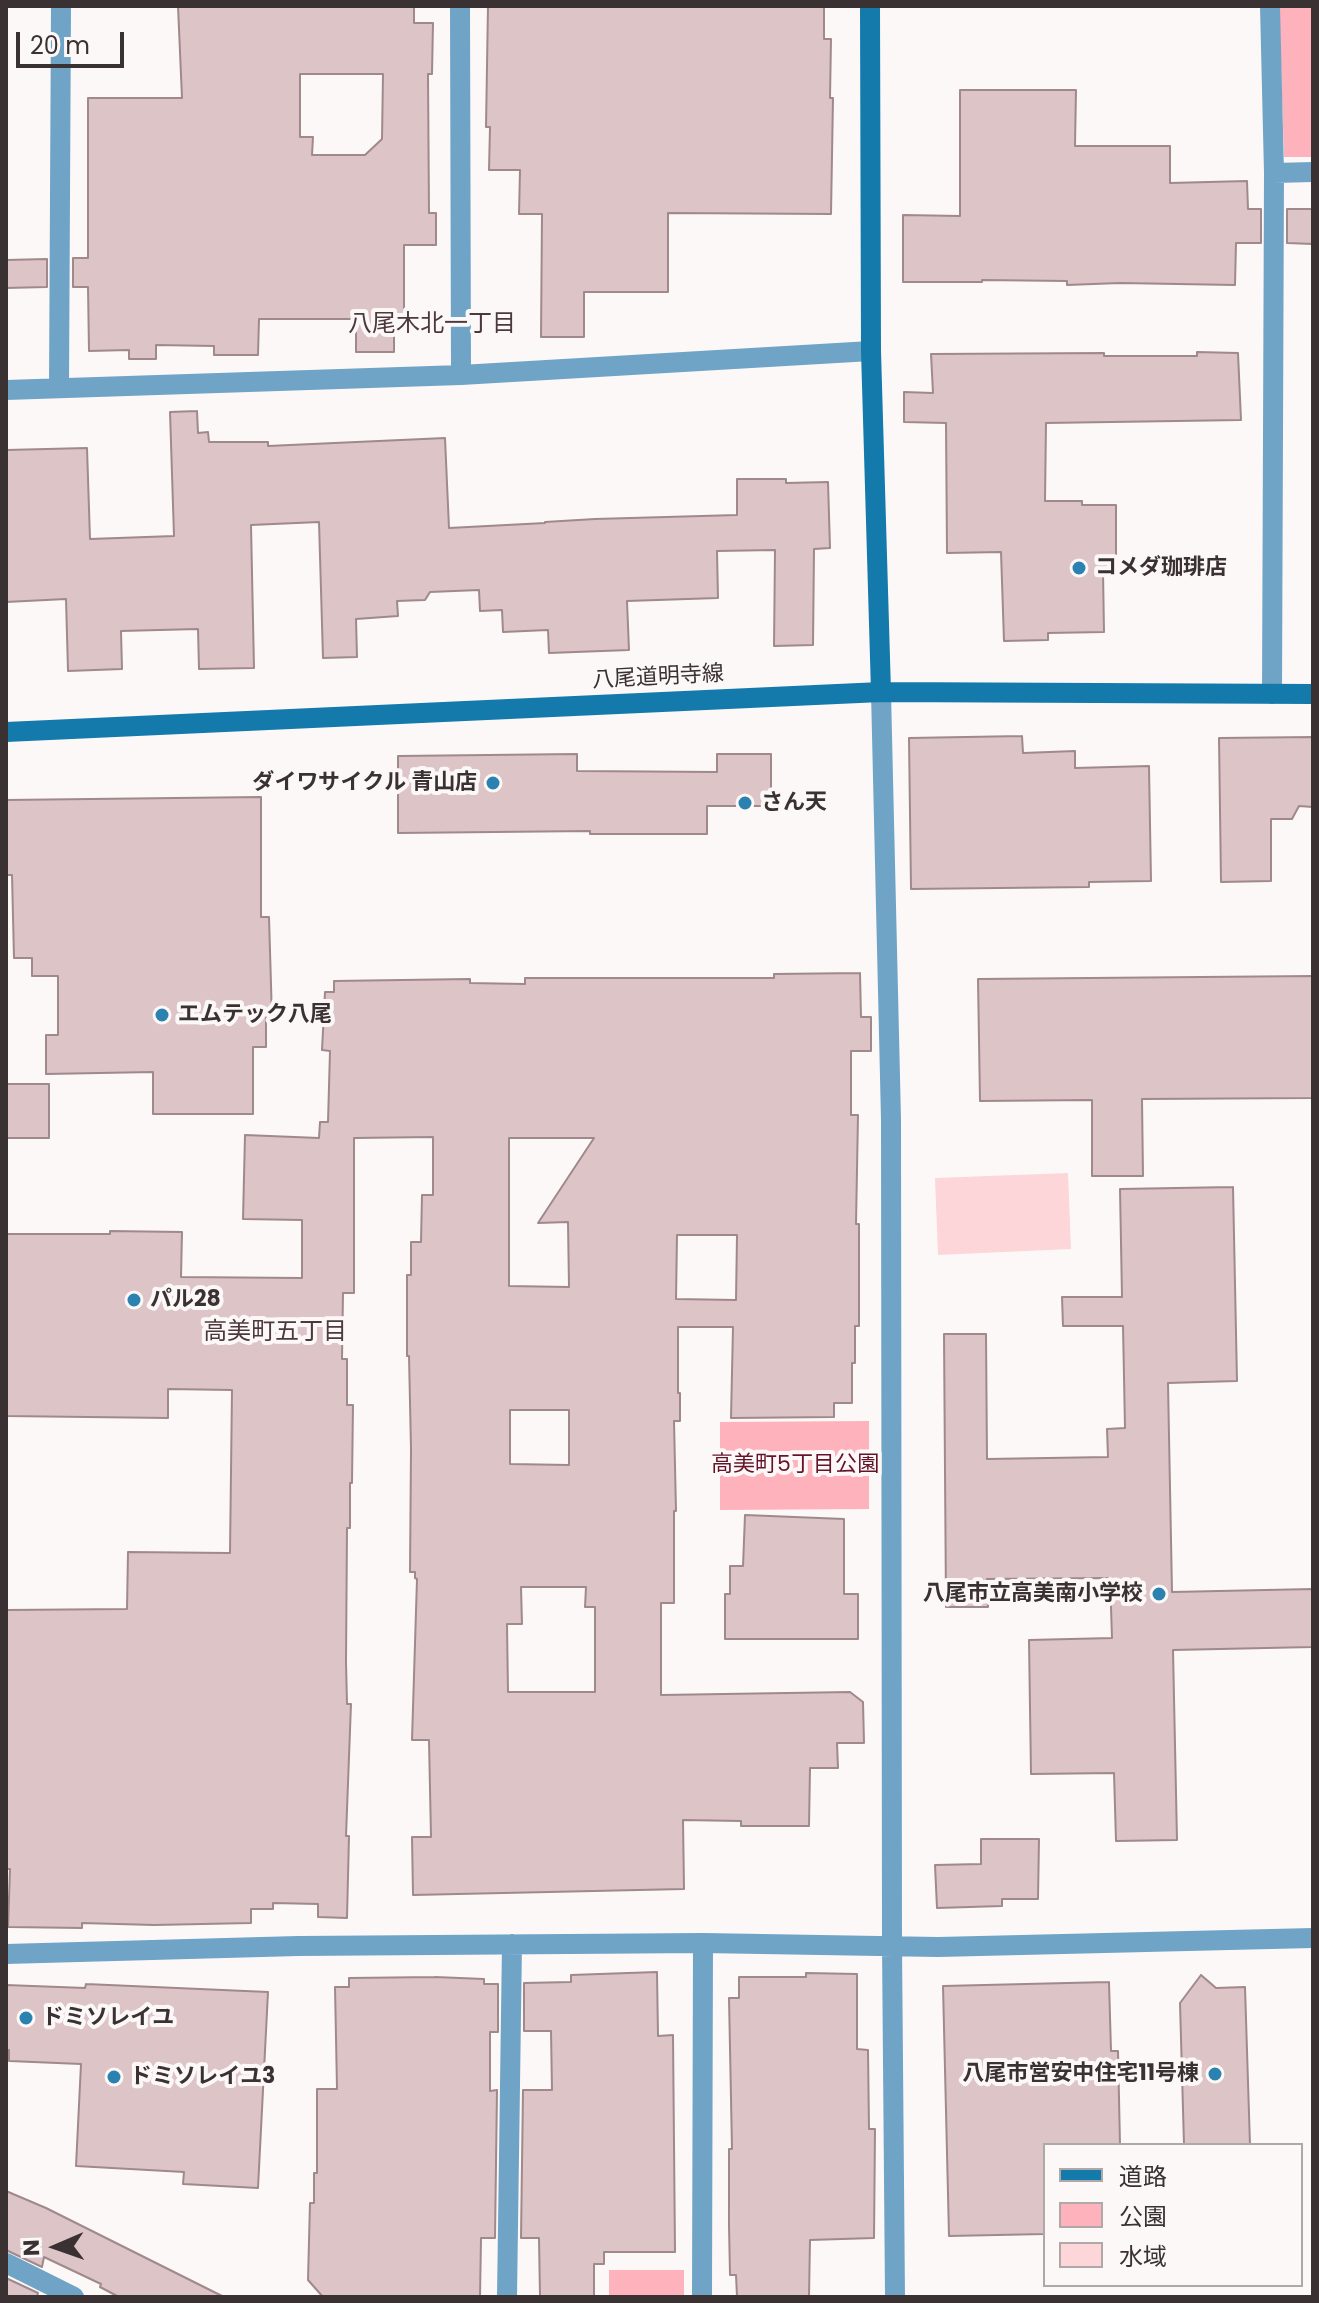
<!DOCTYPE html>
<meta charset="utf-8">
<style>
body{margin:0}
#map{position:relative;width:1319px;height:2303px;overflow:hidden;background:#fdf8f8;font-family:Poppins,"Noto Sans JP",sans-serif}
canvas{display:block}
.frame{position:absolute;inset:0;border:8px solid #3a3132;pointer-events:none}
.legend{position:absolute;left:1043px;top:2143px;width:260px;height:144px;box-sizing:border-box;background:#fdf8f8;border:2px solid #afa8a9;margin:0;padding:10px 14px;list-style:none;font-size:24px;color:#3a3132}
.legend li{display:flex;align-items:center;gap:16px;height:40px}
.legend b{width:40px;border:2px solid #afa8a9}
.north{position:absolute;left:16px;top:2207px;width:80px;height:80px;-webkit-text-stroke:6px #fdf8f8;paint-order:stroke;rotate:268deg;font-size:22px;font-weight:700;line-height:32px;text-align:center;color:#3a3132}
.north::after{content:'';display:block;margin:auto;width:28px;height:36px;background:#3a3132;clip-path:polygon(50% 0,100% 100%,50% 72%,0 100%)}
.scale{position:absolute;left:16px;top:32px;width:108px;height:36px;box-sizing:border-box;border:4px solid #3a3132;border-top:0;padding-left:10px;font-size:24px;line-height:28px;white-space:nowrap;color:#3a3132;-webkit-text-stroke:6px #fdf8f8;paint-order:stroke}
</style>
<div id="map">
<canvas width="1319" height="2303"></canvas>
<div class="frame"></div>
<ul class="legend">
<li><b style="height:10px;background:#147aac"></b>道路</li>
<li><b style="height:22px;background:#feb2bb"></b>公園</li>
<li><b style="height:22px;background:#fdd6da"></b>水域</li>
</ul>
<div class="north">N</div>
<div class="scale">20 m</div>
</div>
<script>
const g = document.querySelector('canvas').getContext('2d');
g.lineJoin = 'round';
function paint(path, color) { g.fillStyle = color; g.fill(path, 'evenodd'); }
const toPath = rows => new Path2D(rows.map(r => 'M' + r).join(''));
function trace(path, color, width, dash) { g.strokeStyle = color; g.lineWidth = width; g.lineCap = dash ? 'butt' : 'round'; g.setLineDash(dash || []); g.stroke(path); }
function write(font, color, halo, rows, align = 'center') {
  g.font = font + ' Poppins,"Noto Sans JP",sans-serif'; g.lineWidth = 8; g.setLineDash([]); g.textBaseline = 'middle'; g.strokeStyle = halo; g.fillStyle = color; for (const [text, x, y, turn = 0] of rows) {
    g.save(); g.translate(x, y); g.rotate((+turn || 0) * Math.PI / 180); g.textAlign = isNaN(turn) ? turn : align; if (halo) g.strokeText(text, 0, 0); g.fillText(text, 0, 0); g.restore();
  }
}
paint(toPath([
 [1279,6,1313,6,1313,157,1284,157],
 [869,1421,869,1509,720,1510,720,1422],
 [609,2270,684,2270,684,2297,609,2297]
]), '#feb2bb');
paint(toPath([
 [1068,1173,1071,1249,938,1255,935,1178]
]), '#fdd6da');
const building = toPath([
 [178,6,414,6,414,23,433,23,432,74,428,74,429,213,436,213,436,245,404,245,404,320,394,320,394,352,356,352,356,319,259,319,258,355,214,355,214,346,156,345,156,359,129,359,129,350,89,351,88,287,73,287,73,258,88,258,88,98,182,98,178,6],
 [300,74,383,74,382,139,365,155,312,155,313,137,300,137,300,74],
 [488,6,824,6,824,39,831,39,830,98,833,98,831,214,668,213,668,292,584,292,584,337,541,337,542,214,519,214,520,170,489,170,490,127,486,127,488,6],
 [960,90,1076,90,1075,146,1170,146,1170,183,1247,181,1248,209,1261,209,1261,243,1236,243,1235,285,1120,283,1067,285,1067,281,982,280,982,282,903,282,903,215,960,216,960,90],
 [1287,209,1313,209,1313,244,1287,243,1287,209],
 [47,259,47,287,6,288,6,260,47,259],
 [1197,352,1238,353,1241,420,1046,423,1045,501,1082,501,1082,505,1116,505,1116,571,1103,571,1104,632,1048,633,1048,640,1004,641,1001,552,947,553,946,423,904,422,904,392,933,393,931,354,1104,353,1104,356,1197,356,1197,352],
 [197,411,198,433,208,432,209,442,268,442,268,446,445,438,449,528,545,523,545,522,595,519,737,515,737,479,786,479,786,483,828,482,830,548,814,549,813,645,774,646,775,550,717,551,718,598,627,601,629,650,549,653,548,630,503,632,502,610,480,611,479,590,430,592,425,600,397,601,398,616,356,619,357,657,323,658,319,522,251,525,254,668,199,669,198,629,121,631,122,669,68,671,66,599,6,602,6,450,87,448,90,539,174,536,170,412,197,411],
 [1022,736,1023,753,1075,751,1075,768,1149,766,1151,881,1089,882,1089,887,911,889,909,738,1022,736],
 [1313,737,1313,807,1299,806,1292,819,1271,819,1271,881,1221,882,1219,738,1313,737],
 [577,754,577,771,717,772,717,754,771,754,771,806,707,806,707,834,590,834,590,831,398,833,398,756,577,754],
 [261,797,261,917,269,917,272,1018,266,1018,266,1047,253,1047,253,1114,153,1114,153,1072,46,1074,46,1035,58,1035,58,976,32,976,32,958,14,958,12,875,6,875,6,800,261,797],
 [860,973,861,1017,871,1017,871,1051,851,1051,851,1115,858,1115,856,1224,859,1224,859,1326,855,1326,855,1363,852,1363,852,1403,834,1403,834,1417,731,1418,733,1327,678,1327,678,1393,680,1393,680,1421,674,1421,676,1511,674,1511,674,1603,661,1603,661,1695,850,1692,863,1702,864,1743,837,1743,838,1768,810,1768,809,1826,741,1826,741,1821,683,1820,684,1889,413,1895,412,1837,431,1837,429,1740,412,1740,417,1579,415,1578,415,1572,410,1572,411,1449,409,1356,407,1356,407,1275,411,1275,411,1242,421,1242,422,1195,433,1195,433,1137,354,1138,354,1293,343,1293,342,1359,347,1359,347,1405,353,1405,352,1483,350,1483,350,1528,347,1528,346,1662,347,1704,351,1704,346,1836,349,1836,347,1918,318,1917,318,1904,273,1903,273,1909,251,1909,251,1923,154,1925,82,1923,82,1928,8,1927,10,1869,6,1869,6,1610,127,1609,128,1552,230,1553,232,1390,168,1389,168,1418,6,1416,6,1234,110,1234,110,1231,182,1232,181,1277,302,1278,302,1220,243,1219,245,1135,319,1138,320,1122,328,1122,330,1051,322,1050,325,992,334,992,334,981,470,979,470,983,525,984,525,978,774,978,774,974,860,973],
 [509,1138,594,1138,538,1223,568,1222,569,1287,509,1286,509,1138],
 [677,1235,737,1235,736,1300,676,1299,677,1235],
 [510,1410,569,1410,569,1465,510,1464,510,1410],
 [521,1587,586,1587,585,1607,595,1607,595,1692,508,1692,507,1624,522,1624,521,1587],
 [1313,976,1313,1098,1142,1099,1143,1176,1092,1176,1092,1100,980,1101,978,979,1313,976],
 [6,1084,49,1084,49,1138,6,1138,6,1084],
 [1233,1187,1237,1381,1168,1383,1172,1592,1313,1589,1313,1647,1173,1650,1177,1840,1116,1841,1114,1773,1031,1774,1029,1640,1112,1638,1110,1578,987,1579,988,1607,946,1607,944,1334,986,1334,987,1459,1108,1457,1107,1429,1125,1428,1123,1326,1063,1326,1062,1297,1122,1297,1120,1189,1233,1187],
 [745,1515,844,1519,844,1594,858,1594,858,1639,725,1639,725,1594,730,1594,730,1566,743,1566,745,1515],
 [981,1839,1039,1839,1038,1899,1002,1899,1002,1906,937,1908,935,1865,981,1864,981,1839],
 [657,1972,658,2036,673,2035,675,2252,604,2252,604,2264,594,2264,594,2297,540,2297,539,2238,521,2238,523,2090,552,2090,551,2031,524,2031,524,1983,571,1982,571,1975,657,1972],
 [806,1973,857,1974,857,2049,868,2050,869,2129,875,2129,874,2238,810,2240,809,2297,737,2297,736,2275,730,2275,729,2226,729,2149,732,2149,729,1998,739,1998,739,1977,806,1977,806,1973],
 [1201,1975,1216,1988,1245,1987,1250,2145,1184,2145,1180,2003,1201,1975],
 [435,1977,484,1979,484,1984,498,1984,498,2032,490,2032,490,2091,497,2090,495,2238,481,2238,480,2297,323,2297,308,2280,310,2203,314,2203,314,2173,317,2173,317,2089,337,2089,335,1987,349,1987,349,1978,435,1977],
 [1109,1982,1111,2051,1118,2051,1120,2145,1045,2145,1045,2234,949,2236,943,1986,1109,1982],
 [86,1984,268,1992,258,2188,183,2184,184,2172,76,2166,81,2064,9,2061,9,2050,6,2050,6,1985,85,1988,86,1984],
 [6,2191,46,2208,224,2297,119,2297,100,2287,101,2284,44,2257,42,2267,6,2250,6,2191],
 [6,2278,38,2293,37,2297,6,2297,6,2278]
]);
paint(building, '#dcc4c7');
trace(building, '#9f898b', 2);
trace(toPath([
 [460,6,461,375],
 [1270,6,1274,173,1272,694],
 [1274,173,1313,172],
 [59,387,61,6],
 [6,390,461,375,871,351],
 [881,692,891,1120,892,1945,895,2297],
 [6,1954,298,1946,703,1943,938,1947,1313,1938],
 [6,2263,74,2297],
 [507,2297,512,1944],
 [702,2297,703,1943]
]), '#6fa4c7', 20);
trace(toPath([
 [870,6,871,351,881,692],
 [6,732,881,692,1313,694]
]), '#147aac', 20);
for (const [x, y, r, color] of [
 [1079,568,8,"#2b81b0"],
 [493,783,8,"#2b81b0"],
 [745,803,8,"#2b81b0"],
 [162,1015,8,"#2b81b0"],
 [134,1300,8,"#2b81b0"],
 [1159,1594,8,"#2b81b0"],
 [26,2018,8,"#2b81b0"],
 [1215,2074,8,"#2b81b0"],
 [114,2077,8,"#2b81b0"]
]) { const dot = new Path2D(); dot.arc(x, y, r, 0, 2 * Math.PI); g.fillStyle = color; g.fill(dot); trace(dot, '#fdf8f8', 3); }
write('bold 22px', '#3a3132', '#fdf8f8', [
 ["コメダ珈琲店",1095,568],
 ["ダイワサイクル 青山店",477,783,"right"],
 ["さん天",761,803],
 ["エムテック八尾",178,1015],
 ["パル28",150,1300],
 ["八尾市立高美南小学校",1143,1594,"right"],
 ["ドミソレイユ",42,2018],
 ["八尾市営安中住宅11号棟",1199,2074,"right"],
 ["ドミソレイユ3",130,2077]
], 'left');
write('22px', '#3a3132', '#fdf8f8', [
 ["八尾道明寺線",658,678,-3]
]);
write('22px', '#631428', '#fdf8f8', [
 ["高美町5丁目公園",795,1465]
]);
write('24px', '#4c393b', '#fdf8f8', [
 ["八尾木北一丁目",432,325],
 ["高美町五丁目",275,1333]
]);
</script>
